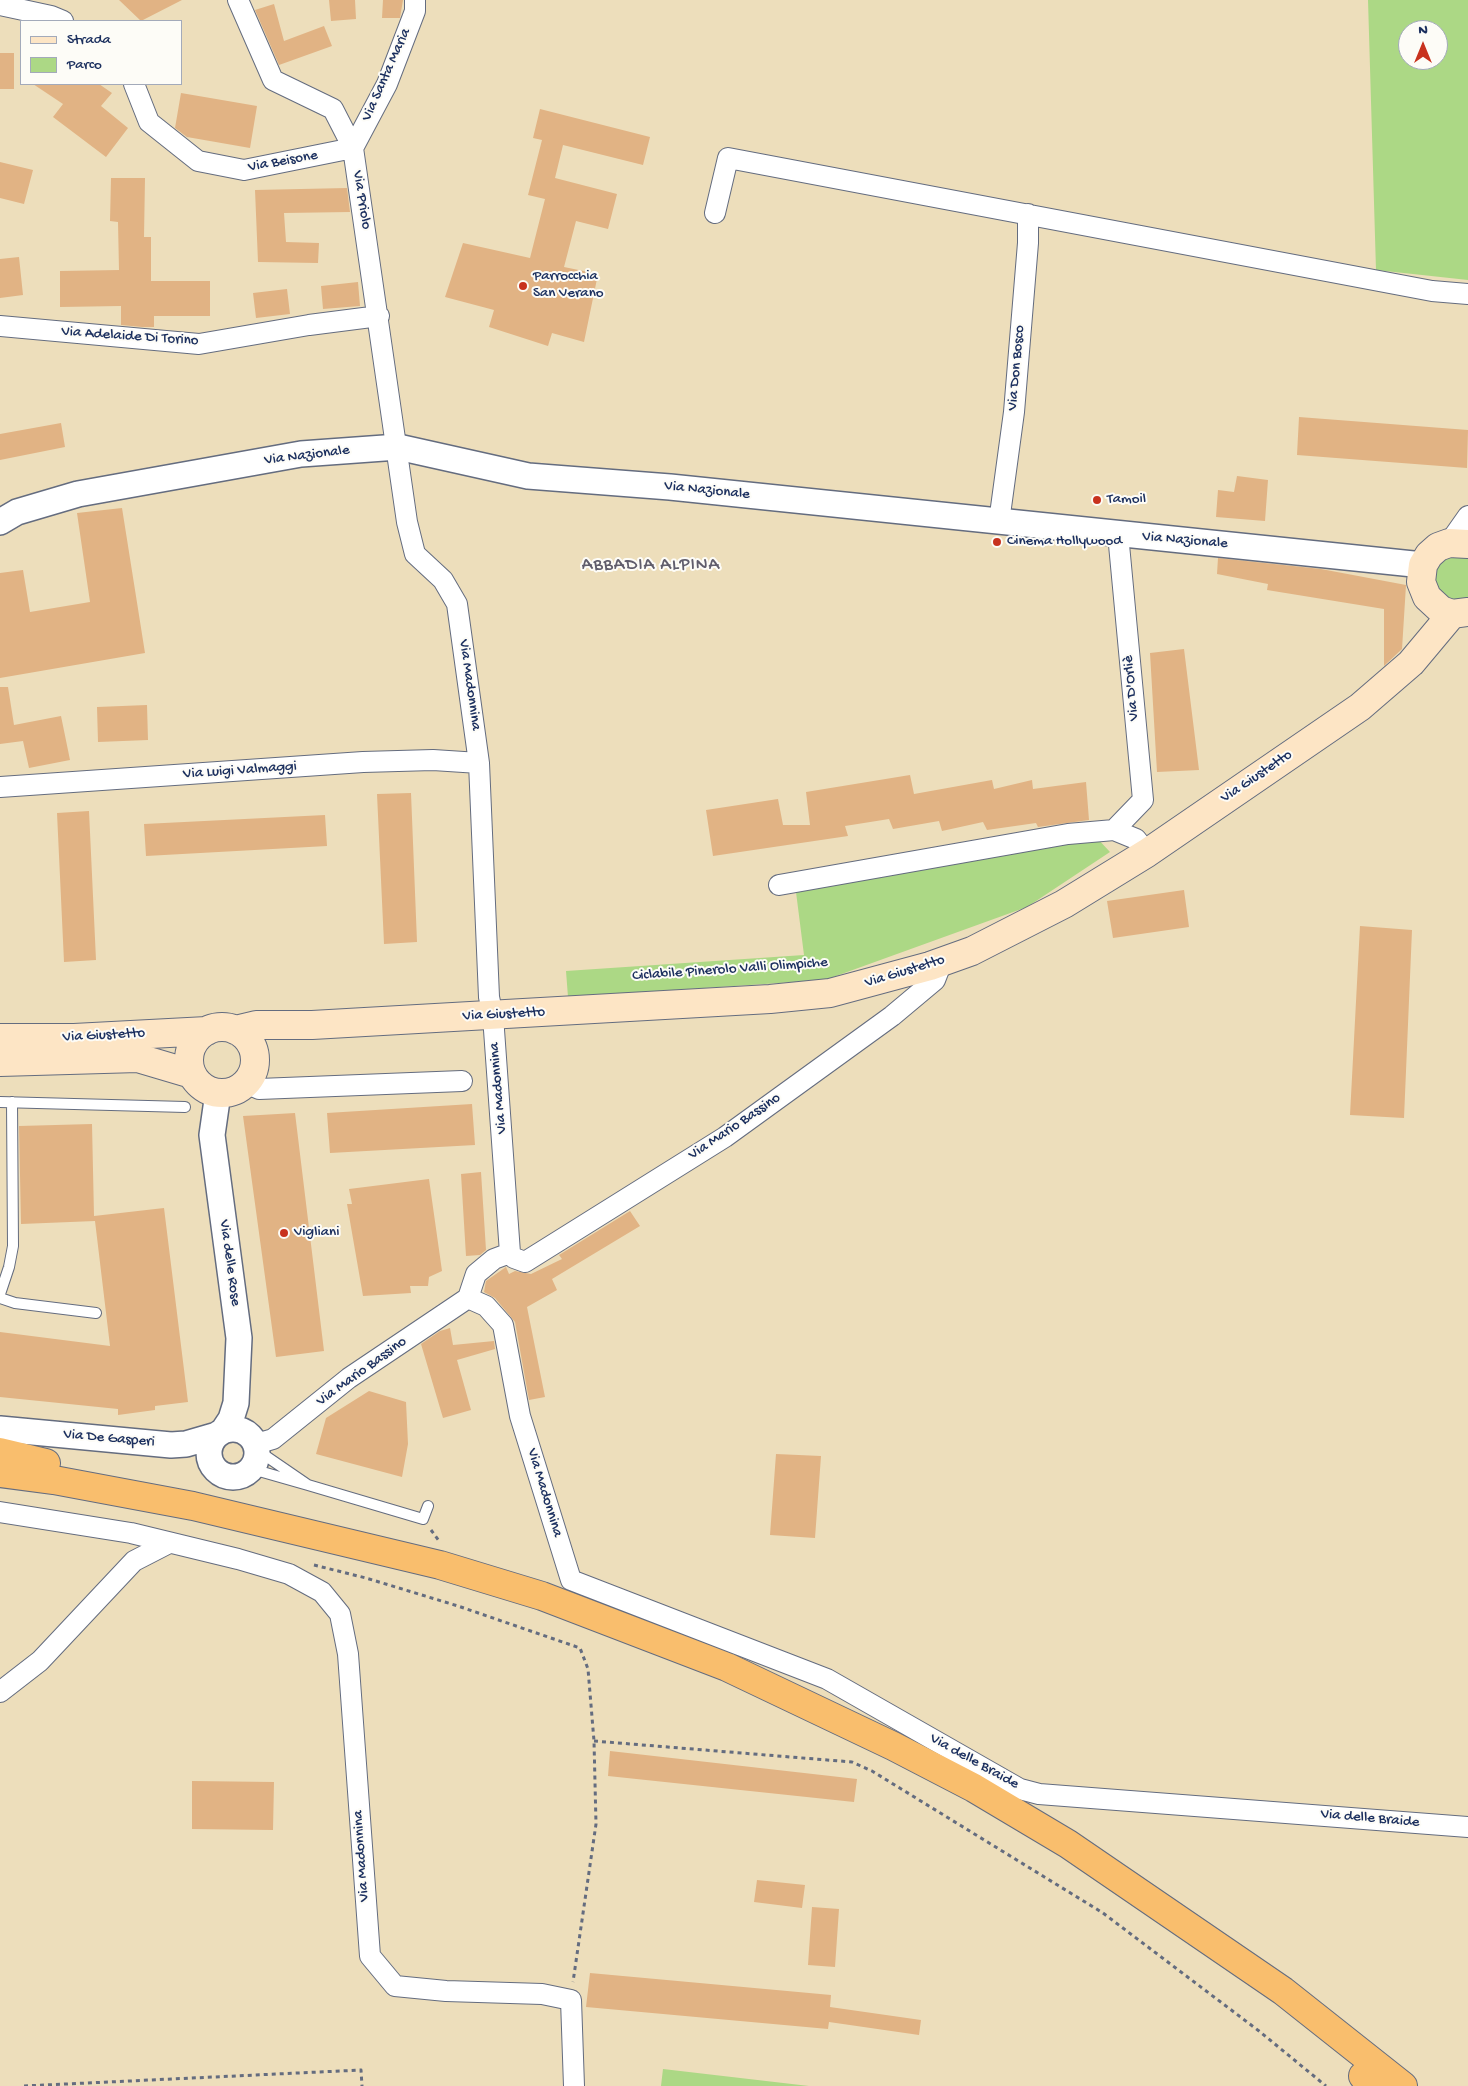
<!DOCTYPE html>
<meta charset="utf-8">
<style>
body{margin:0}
#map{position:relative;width:1468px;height:2086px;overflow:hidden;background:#eddebb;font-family:"Gochi Hand",sans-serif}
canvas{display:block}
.legend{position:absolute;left:20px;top:20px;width:162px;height:65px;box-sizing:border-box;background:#fdfcf7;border:1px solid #a3aaba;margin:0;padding:6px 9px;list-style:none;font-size:15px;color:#1b2f5e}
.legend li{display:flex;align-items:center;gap:10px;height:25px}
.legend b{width:25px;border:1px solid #a3aaba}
.north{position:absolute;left:1398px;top:20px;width:50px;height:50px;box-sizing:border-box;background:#fdfcf7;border:1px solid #a3aaba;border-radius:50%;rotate:0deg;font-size:14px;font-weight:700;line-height:20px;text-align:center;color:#1b2f5e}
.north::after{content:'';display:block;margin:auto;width:18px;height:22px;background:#c8321e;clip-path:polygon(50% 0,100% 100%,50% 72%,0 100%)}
</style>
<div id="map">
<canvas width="1468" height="2086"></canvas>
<ul class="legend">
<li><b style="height:6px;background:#fde5c5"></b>Strada</li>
<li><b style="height:14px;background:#acd885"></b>Parco</li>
</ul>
<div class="north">N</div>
</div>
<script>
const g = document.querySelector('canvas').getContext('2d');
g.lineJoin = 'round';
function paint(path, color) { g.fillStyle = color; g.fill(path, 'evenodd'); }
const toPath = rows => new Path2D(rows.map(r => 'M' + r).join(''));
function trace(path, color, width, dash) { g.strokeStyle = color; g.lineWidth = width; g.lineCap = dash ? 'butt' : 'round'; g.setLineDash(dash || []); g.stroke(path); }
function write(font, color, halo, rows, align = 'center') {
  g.font = font + ' "Gochi Hand",sans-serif'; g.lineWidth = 4; g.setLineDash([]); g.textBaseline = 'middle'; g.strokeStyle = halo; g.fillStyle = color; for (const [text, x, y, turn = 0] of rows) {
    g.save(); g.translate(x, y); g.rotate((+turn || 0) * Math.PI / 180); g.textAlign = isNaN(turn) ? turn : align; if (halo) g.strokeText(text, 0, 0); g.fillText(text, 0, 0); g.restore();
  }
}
paint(toPath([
 [1368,0,1468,0,1468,280,1376,270],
 [1408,30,1438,30,1438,60,1408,60],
 [1446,556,1468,556,1468,600,1450,601,1434,584,1435,568],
 [1096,837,1110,852,1027,907,825,980,568,997,566,971,804,955,796,892],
 [663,2069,809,2086,661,2086]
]), '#acd885');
paint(toPath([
 [119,0,182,0,141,21],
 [329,0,355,0,356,19,331,21],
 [383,0,403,0,400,18,382,18],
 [274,4,284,41,324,26,332,46,279,65,255,10],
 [0,53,14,53,14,89,0,89],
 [33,84,99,84,112,93,101,106,128,128,106,157,53,117,63,104],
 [181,93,257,106,250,148,187,137,175,128],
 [540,109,650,137,643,165,563,145,555,178,617,194,608,229,576,221,564,267,598,274,584,342,552,333,548,346,489,327,494,310,445,297,463,243,530,258,545,199,528,195,542,140,533,138],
 [0,162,33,170,24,204,0,198],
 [111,178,145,178,144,237,151,237,151,281,210,281,210,316,154,316,154,327,142,327,121,325,121,306,60,307,60,271,119,270,118,222,110,221],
 [347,188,350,212,284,213,286,242,319,243,318,263,258,262,255,190],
 [19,257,23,295,0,298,0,259],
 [358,282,360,306,323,309,321,286],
 [287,289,290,314,256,318,253,293],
 [1299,417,1468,430,1467,468,1297,455],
 [61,423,65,447,0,460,0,434],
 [1237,476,1268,480,1265,521,1216,517,1218,490,1234,492],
 [122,508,145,653,0,678,0,573,23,570,30,612,90,602,77,513],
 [1218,558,1321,569,1406,585,1402,649,1384,666,1384,609,1267,590,1268,584,1217,574],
 [1184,649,1199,770,1157,772,1150,653],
 [0,687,8,687,14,725,61,716,70,760,29,768,23,741,0,744],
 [147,705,148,740,98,742,97,707],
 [910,775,914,794,992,780,994,789,1032,780,1033,789,1086,782,1089,820,1038,827,1036,823,987,830,983,822,942,831,939,821,893,829,889,819,845,826,848,836,713,856,706,810,778,799,783,825,810,825,806,792],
 [411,793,417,942,384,944,377,794],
 [89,811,96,960,64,962,57,813],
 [325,815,327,846,146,856,144,824],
 [1184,890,1189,927,1113,938,1107,901],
 [1360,926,1412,930,1404,1118,1350,1115],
 [472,1104,475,1145,330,1153,327,1113],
 [295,1113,324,1351,276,1357,243,1116],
 [92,1124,94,1216,164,1208,188,1402,155,1406,155,1410,118,1415,118,1409,0,1397,0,1332,110,1346,95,1221,21,1224,19,1126],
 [481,1172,486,1250,480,1255,466,1256,461,1174],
 [429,1179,442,1271,429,1277,428,1286,410,1286,411,1293,363,1296,347,1204,352,1204,349,1189],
 [630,1211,640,1226,552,1279,557,1290,527,1307,545,1397,529,1400,515,1322,495,1298,484,1292,486,1281,506,1267,509,1274,515,1271,531,1274,562,1259,559,1255],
 [450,1328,453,1345,494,1341,495,1349,457,1360,471,1410,443,1418,421,1344,440,1331],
 [369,1391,406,1402,408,1444,402,1477,316,1454,326,1418],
 [776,1454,821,1456,815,1538,770,1535],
 [610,1751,857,1779,854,1802,608,1776],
 [192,1781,274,1782,273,1830,192,1829],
 [757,1880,805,1885,802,1908,754,1902],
 [812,1907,839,1909,835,1967,808,1965],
 [590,1973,831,1995,830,2007,921,2020,919,2035,829,2022,828,2029,586,2007]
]), '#e1b384');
const service = toPath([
 [0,1102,185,1107],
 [0,1294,9,1267,13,1246,12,1102],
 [0,1298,15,1303,96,1313],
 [252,1469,308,1485,257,1450],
 [308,1485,423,1519,428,1506]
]);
const minor = toPath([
 [238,0,273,80,333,109,353,148,407,522,415,554,443,580,457,604,479,763,489,997,493,1016,510,1253,494,1259,476,1274,468,1298],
 [0,5,51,16,63,21],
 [134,84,149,122,198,161,244,170,353,148,387,84,415,11,415,0],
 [715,213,728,158,1432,291,1468,294],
 [0,326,199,344,309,325,379,316],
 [999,522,1014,412,1028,243,1028,214],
 [1449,543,1468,516],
 [0,787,363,762,433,760,479,763],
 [1114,830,1143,800,1118,534],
 [779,885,1068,834,1114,830,1136,839,1147,853],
 [246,1083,259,1089,462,1081],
 [510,1253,514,1258,525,1262,725,1137,892,1016,935,980,942,962],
 [468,1298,486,1306,503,1325,520,1416,571,1580,827,1679,1020,1789,1039,1794,1468,1827],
 [256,1444,273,1439,349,1378,468,1298],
 [0,1512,131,1533,238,1559,289,1574,322,1592,340,1614,348,1654,370,1956,395,1986,446,1991,542,1994,571,2000,574,2086],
 [0,1692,40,1661,134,1561,169,1543]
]);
const tertiary = toPath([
 [0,522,17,512,78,494,301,454,398,447,528,476,670,487,1423,565],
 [218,1093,212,1135,239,1338,236,1403,231,1419,223,1431],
 '209 1453a24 24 0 1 1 48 0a24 24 0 1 1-48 0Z',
 [0,1429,171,1445,186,1444,217,1435]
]);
const secondary = toPath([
 [1468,544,1449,543,1438,547,1429,555,1423,565,1421,582,1427,597,1441,610,1452,614,1468,612],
 '189 1060a33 33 0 1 1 66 0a33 33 0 1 1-66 0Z',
 [235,1030,256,1025,312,1025,770,999,830,993,930,966,972,951,1064,904,1147,853,1360,707,1411,663,1452,614],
 [0,1038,74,1038,207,1031],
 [0,1062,138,1058,192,1074]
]);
const trunk = toPath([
 [0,1452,46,1463],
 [0,1473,54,1480,193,1506,440,1565,542,1596,727,1667,893,1746,974,1788,1068,1844,1283,1991,1403,2086],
 [1363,2076,1372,2086]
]);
trace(service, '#646c7f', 12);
trace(minor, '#646c7f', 22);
trace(tertiary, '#646c7f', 28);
trace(secondary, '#646c7f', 30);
trace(trunk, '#646c7f', 30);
trace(toPath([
 [431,1530,439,1541],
 [314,1565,366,1578,458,1606,580,1648,588,1669,594,1741,596,1824,573,1982],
 [594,1741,852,1762,872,1771,1103,1913,1259,2031,1326,2086],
 [24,2086,361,2070,362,2086]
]), '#646c7f', 3, [4, 4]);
trace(service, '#fff', 10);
trace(minor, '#fff', 20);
trace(tertiary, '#fff', 25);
trace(secondary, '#fde5c5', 28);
trace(trunk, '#f9be6d', 28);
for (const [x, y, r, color] of [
 [523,286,5,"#c8321e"],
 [1097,500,5,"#c8321e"],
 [997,542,5,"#c8321e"],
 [284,1233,5,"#c8321e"]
]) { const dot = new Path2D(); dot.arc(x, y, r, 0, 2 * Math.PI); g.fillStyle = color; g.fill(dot); trace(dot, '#fdfcf7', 2); }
write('15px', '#1b2f5e', '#fdfcf7', [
 ["Via Santa Maria",387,75,-66],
 ["Via Beisone",283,162,-10],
 ["Via Priolo",361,200,81],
 ["Via Adelaide Di Torino",130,337,4],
 ["Via Don Bosco",1017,368,-85],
 ["Via Nazionale",307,456,-7],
 ["Via Nazionale",707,491,6],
 ["Via Nazionale",1185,541,5],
 ["Via Madonnina",469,685,82],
 ["Via D'Orliè",1132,688,-95],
 ["Via Luigi Valmaggi",240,771,-4],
 ["Via Giustetto",1257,777,-34],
 ["Ciclabile Pinerolo Valli Olimpiche",730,970,-4],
 ["Via Giustetto",905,972,-17],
 ["Via Giustetto",504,1015,-3],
 ["Via Giustetto",104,1036,-3],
 ["Via Madonnina",499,1088,-95],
 ["Via Mario Bassino",735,1127,-34],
 ["Via delle Rose",229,1263,82],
 ["Via Mario Bassino",362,1372,-36],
 ["Via De Gasperi",109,1439,5],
 ["Via Madonnina",544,1493,73],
 ["Via delle Braide",974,1762,29],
 ["Via delle Braide",1370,1819,5],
 ["Via Madonnina",362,1856,-94]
]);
write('15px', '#1b2f5e', '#fdfcf7', [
 ["Parrocchia",533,277],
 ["San Verano",533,294],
 ["Tamoil",1107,500],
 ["Cinema Hollywood",1007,542],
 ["Vigliani",294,1233]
], 'left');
g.letterSpacing = '1px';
write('18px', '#605d6b', '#fdfcf7', [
 ["ABBADIA ALPINA",651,566]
]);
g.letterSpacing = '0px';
</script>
